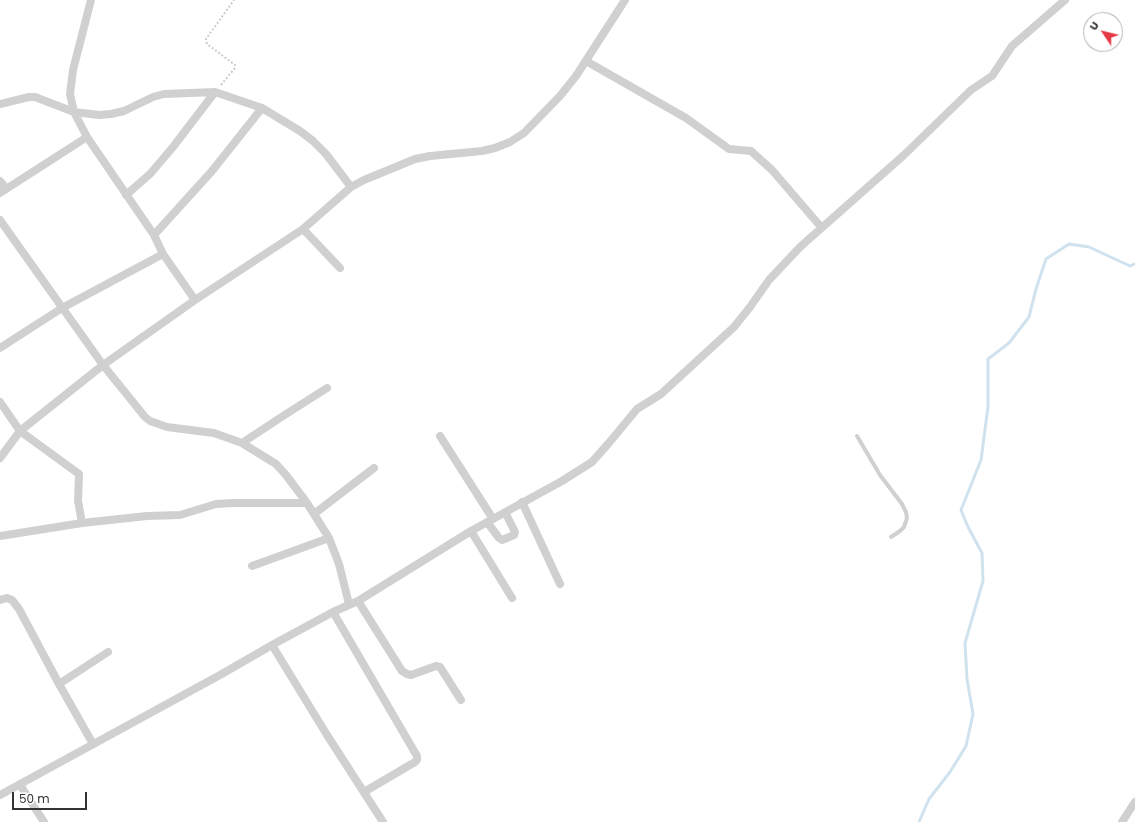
<!DOCTYPE html>
<style>
body{margin:0}
#map{position:relative;width:1135px;height:822px;overflow:hidden;background:#fff;font-family:Poppins,sans-serif}
canvas{display:block}
.north{position:absolute;left:1083px;top:12px;width:40px;height:40px;box-sizing:border-box;background:#fff;border:1px solid #adadad;border-radius:50%;rotate:305deg;font-size:11px;font-weight:700;line-height:16px;text-align:center;color:#333}
.north::after{content:'';display:block;margin:auto;width:14px;height:18px;background:#e63946;clip-path:polygon(50% 0,100% 100%,50% 72%,0 100%)}
.scale{position:absolute;left:12px;top:792px;width:75px;height:18px;box-sizing:border-box;border:2px solid #333;border-top:0;padding-left:5px;font-size:12px;line-height:14px;white-space:nowrap;color:#333;-webkit-text-stroke:3px #fff;paint-order:stroke}
</style>
<div id="map">
<canvas width="1135" height="822"></canvas>
<div class="north">U</div>
<div class="scale">50 m</div>
</div>
<script>
const g = document.querySelector('canvas').getContext('2d');
g.lineJoin = 'round';
const toPath = rows => new Path2D(rows.map(r => 'M' + r).join(''));
function trace(path, color, width, dash) { g.strokeStyle = color; g.lineWidth = width; g.lineCap = dash ? 'butt' : 'round'; g.setLineDash(dash || []); g.stroke(path); }
trace(toPath([
 [919,822,929,799,950,772,966,746,973,714,967,679,965,643,983,581,982,553,968,527,961,510,981,460,988,407,988,359,1009,343,1029,317,1036,289,1046,259,1069,244,1089,247,1130,266,1135,264]
]), '#cfe2ee', 3);
trace(toPath([
 [221,85,235,68,235,65,207,44,206,39,234,0]
]), '#cdcdcd', 2, [2, 2]);
trace(toPath([
 [857,436,880,475,902,504,906,512,907,518,904,527,900,531,891,537]
]), '#d0d0d0', 4);
trace(toPath([
 [586,61,686,118,729,149,751,151,772,170,821,227],
 [0,104,29,97,35,97,74,112,99,115,111,114,124,111,153,97,164,94,215,92,262,108,300,131,313,141,326,154,351,187,364,180,415,159,430,156,482,151,495,148,510,142,524,133,560,96,576,76,625,0],
 [0,181,6,188],
 [0,193,87,137,74,112,70,94,73,70,91,0],
 [126,195,150,174,173,147,215,92],
 [0,220,103,365,145,417,150,421,167,427,214,433,242,443,276,464,286,475,307,503,329,538,339,564,349,604],
 [303,229,340,268],
 [154,235,212,171,262,108],
 [163,254,195,300],
 [0,348,62,308,163,254,154,235,87,137],
 [0,402,20,431,79,474,78,501,82,523],
 [440,436,493,519],
 [242,443,283,416,327,388],
 [0,458,20,431,103,365,195,300,303,229,351,187],
 [522,502,560,584],
 [314,514,374,468],
 [487,522,499,538,502,540,514,535,515,532,505,512],
 [471,531,512,598],
 [0,536,82,523,147,516,180,515,216,504,233,503,307,503],
 [252,566,329,538],
 [0,600,7,598,12,600,19,609,59,684],
 [358,601,402,671,407,674,411,675,436,666,440,667,461,700],
 [333,612,417,756,417,760,415,762,364,792],
 [272,645,327,735,383,822],
 [93,744,59,684,108,652],
 [20,785,44,822],
 [0,795,220,675,272,645,333,612,358,601,471,531,562,481,592,462,608,444,637,409,661,394,734,327,750,307,769,280,800,247,904,155,971,90,992,76,1012,46,1065,0],
 [1122,822,1135,802]
]), '#d0d0d0', 8);
</script>
